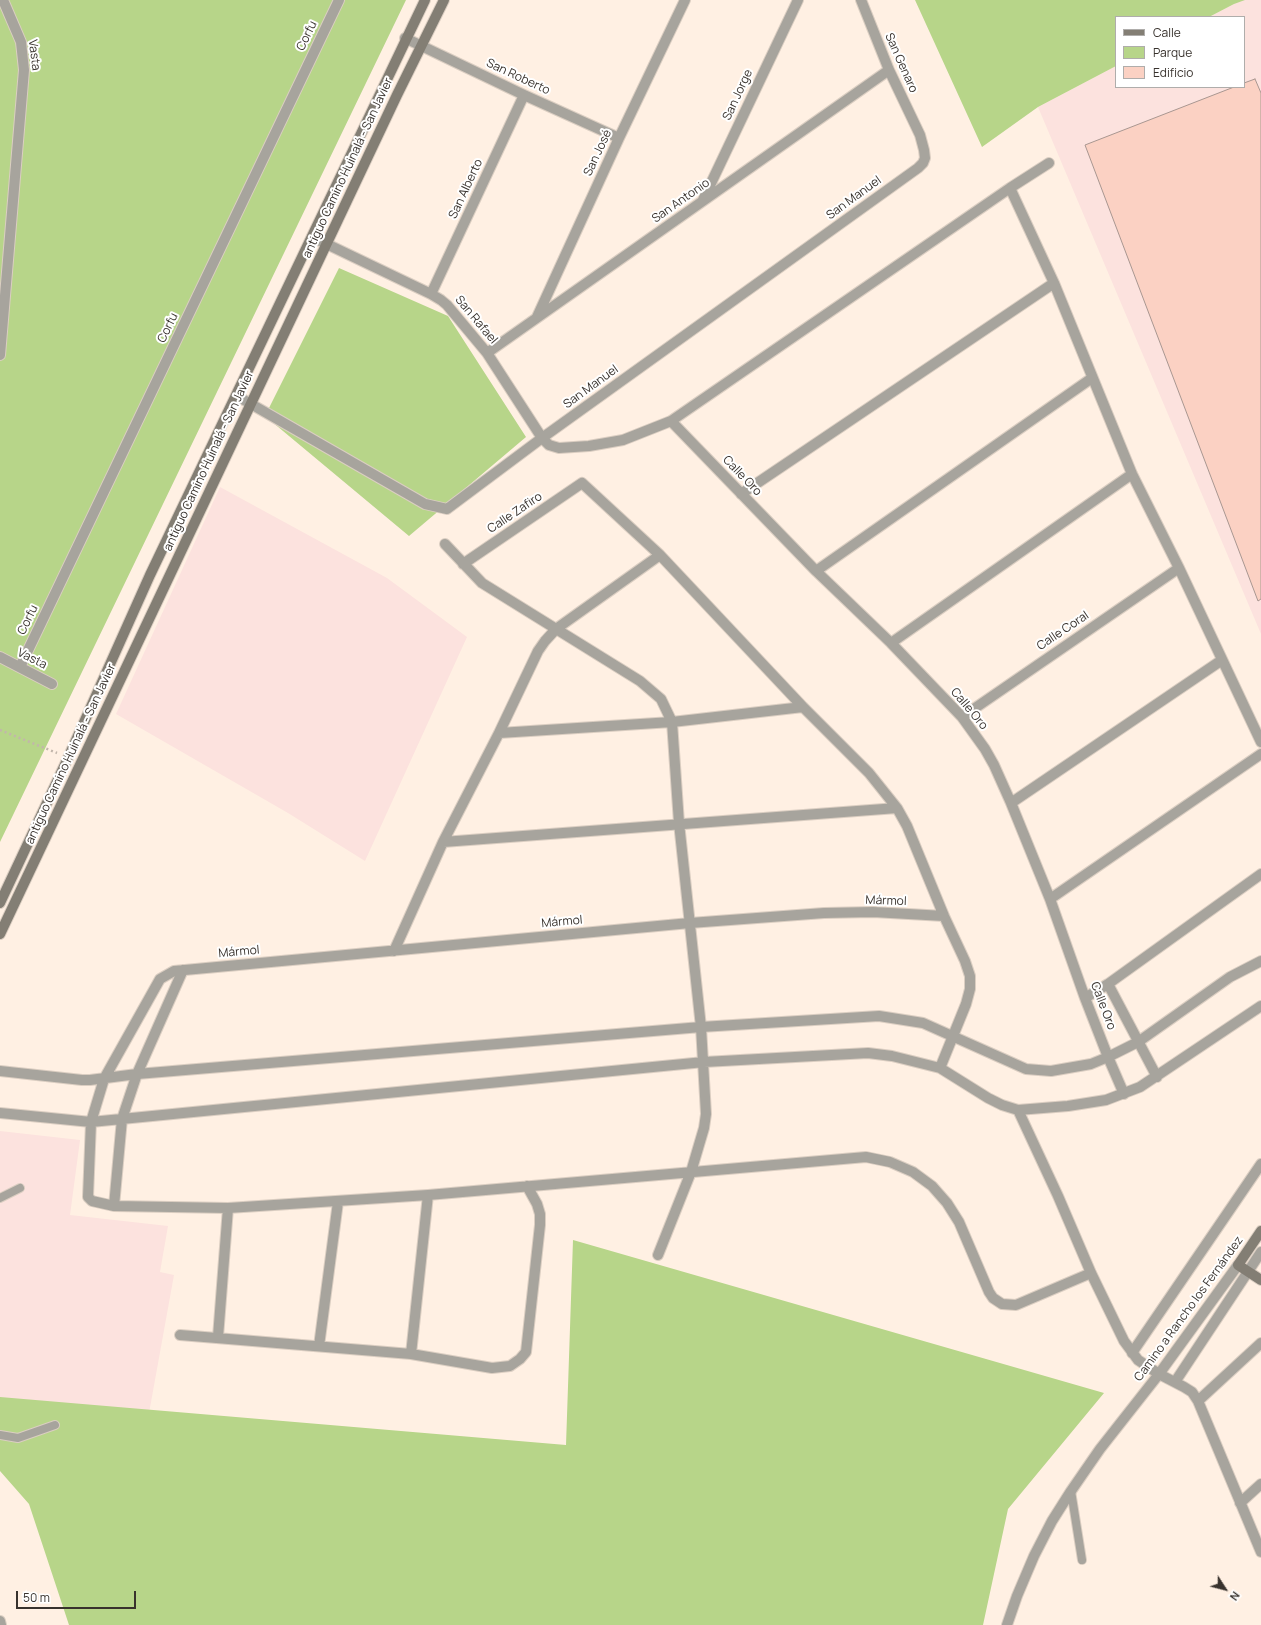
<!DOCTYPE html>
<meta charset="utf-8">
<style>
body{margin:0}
#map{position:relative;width:1261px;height:1625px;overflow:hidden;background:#fff0e3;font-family:Manrope,sans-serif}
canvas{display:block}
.legend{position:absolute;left:1115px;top:16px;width:130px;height:72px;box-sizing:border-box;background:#fff;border:1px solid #afadab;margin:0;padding:5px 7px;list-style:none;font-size:12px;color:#38322d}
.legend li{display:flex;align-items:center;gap:8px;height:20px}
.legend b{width:20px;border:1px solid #afadab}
.north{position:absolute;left:1205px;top:1569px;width:40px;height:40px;-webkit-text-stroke:3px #fff;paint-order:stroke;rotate:126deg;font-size:11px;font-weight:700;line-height:16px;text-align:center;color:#38322d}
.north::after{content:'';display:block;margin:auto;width:14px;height:18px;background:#38322d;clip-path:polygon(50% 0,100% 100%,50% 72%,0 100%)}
.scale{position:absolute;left:16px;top:1591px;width:120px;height:18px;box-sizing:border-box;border:2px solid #38322d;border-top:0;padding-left:5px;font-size:12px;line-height:14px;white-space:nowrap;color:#38322d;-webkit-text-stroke:3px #fff;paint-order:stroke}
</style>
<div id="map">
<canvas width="1261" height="1625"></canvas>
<ul class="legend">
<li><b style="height:5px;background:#837e74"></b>Calle</li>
<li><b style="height:11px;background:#b7d589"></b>Parque</li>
<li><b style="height:11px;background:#fbd1c3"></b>Edificio</li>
</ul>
<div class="north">N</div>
<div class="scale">50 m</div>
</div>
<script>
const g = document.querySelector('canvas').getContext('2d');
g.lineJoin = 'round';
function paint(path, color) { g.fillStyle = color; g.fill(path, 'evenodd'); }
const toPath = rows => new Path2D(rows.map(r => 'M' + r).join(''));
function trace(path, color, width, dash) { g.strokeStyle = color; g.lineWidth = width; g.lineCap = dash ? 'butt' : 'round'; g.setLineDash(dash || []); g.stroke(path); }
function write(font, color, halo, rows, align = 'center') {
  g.font = font + ' Manrope,sans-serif'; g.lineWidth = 4; g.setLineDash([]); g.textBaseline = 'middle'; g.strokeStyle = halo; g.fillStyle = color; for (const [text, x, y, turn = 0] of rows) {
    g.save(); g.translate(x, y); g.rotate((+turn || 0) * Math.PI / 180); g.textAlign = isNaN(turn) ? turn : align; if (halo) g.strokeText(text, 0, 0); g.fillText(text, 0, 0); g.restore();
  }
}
paint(toPath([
 [1232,0,1261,0,1261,634,1038,107,1116,66,1116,87,1244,87,1244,17,1209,17,1234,4],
 [220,487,387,578,467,637,365,861,288,813,116,714],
 [0,1131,80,1140,70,1215,168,1226,160,1272,174,1275,132,1507,0,1470]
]), '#fce2de');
paint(toPath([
 [0,0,406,0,0,842],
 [915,0,1245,0,1234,4,1209,17,1116,17,1116,66,1038,107,982,147],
 [339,268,448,316,526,437,409,536,265,416],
 [573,1240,1104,1393,1008,1509,983,1625,69,1625,29,1504,0,1471,0,1397,566,1445]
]), '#b7d589');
const building = toPath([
 [1255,79,1261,93,1261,599,1258,601,1085,145,1234,87,1244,87,1244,83,1255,79]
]);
paint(building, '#fbd1c3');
trace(building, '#a99791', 1);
const lane = toPath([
 [0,1198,20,1188],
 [0,1435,18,1438,55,1425],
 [1071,1491,1082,1560]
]);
const street = toPath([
 [405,38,524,95,619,138],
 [1010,188,1054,283,1132,474,1179,568,1261,742],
 [703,200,798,0],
 [312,237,431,294,441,300,447,305,487,353,542,438,549,445,559,448,589,446,623,440,671,421,1010,188,1049,163],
 [431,294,524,95],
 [537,317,619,138,685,0],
 [487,353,889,70],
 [0,355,24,70,21,42,3,0],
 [237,396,425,504,447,509,542,438,918,168,923,163,925,158,924,150,920,135,889,70,861,0],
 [671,421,816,571,891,643,962,717,985,749,994,765,1011,803,1050,899,1085,998,1108,1057,1124,1094],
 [741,494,1054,283],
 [445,544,482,583,640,681,661,699,672,722,679,823,701,1027,706,1114,704,1128,691,1172,658,1255],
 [463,564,582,483,660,555,803,707,869,773,897,808,907,826,944,916,965,961,970,976,970,989,966,1004,940,1068],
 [816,571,1092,378],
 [891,643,1132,474],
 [0,657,52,684],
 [20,667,339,0],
 [962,717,1179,568],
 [499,733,672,722,803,707],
 [1011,803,1222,660],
 [443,842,897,808],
 [1050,899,1261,754],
 [944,916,873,912,824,913,690,923,174,971,160,979,104,1079,91,1122,88,1197,92,1201,114,1206,228,1208,428,1195,866,1157,890,1162,913,1172,932,1186,947,1203,959,1222,989,1292,993,1298,1002,1304,1016,1305,1091,1273],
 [394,951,443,842,499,733,538,651,545,641,556,629,660,555],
 [1108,984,1157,1077],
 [1085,998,1108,984,1261,874],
 [0,1071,82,1080,90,1080,137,1074,701,1027,879,1016,923,1023,1026,1069,1051,1071,1091,1064,1108,1057,1138,1042,1230,977,1261,961],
 [1018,1110,1058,1196,1091,1273,1124,1341,1138,1360,1159,1374,1184,1387,1192,1392,1198,1401,1261,1552],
 [0,1113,91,1122,704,1062,868,1053,892,1056,940,1068,988,1098,1002,1105,1018,1110,1068,1106,1106,1100,1140,1087,1261,1006],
 [114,1206,122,1119,137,1074,183,970],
 [180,1335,411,1354,492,1368,510,1366,520,1359,526,1352,540,1225,540,1214,537,1204,527,1186],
 [218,1337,228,1208],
 [319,1346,338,1202],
 [1132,1353,1261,1164],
 [411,1354,428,1195],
 [1175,1382,1261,1252],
 [1198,1401,1261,1343],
 [1240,1503,1261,1484],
 [0,1621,1,1625],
 [1007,1625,1017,1596,1034,1556,1052,1521,1071,1491,1100,1449,1159,1374,1238,1265]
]);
const secondary = toPath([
 [0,903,68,758,150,575,425,0],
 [0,934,397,95,444,0],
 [1261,1231,1238,1265,1261,1280]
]);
trace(lane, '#dbcec2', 10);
trace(street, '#dbcec2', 12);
trace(secondary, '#dbcec2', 12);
trace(toPath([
 [0,730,57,753]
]), '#c2b6ab', 2.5, [2, 3]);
trace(lane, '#a7a49d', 8);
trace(street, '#a7a49d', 10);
trace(secondary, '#837e74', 10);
write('12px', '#38322d', '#fff', [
 ["Corfu",307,36,-64],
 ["Vasta",34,55,83],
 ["San Genaro",901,63,66],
 ["San Roberto",518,77,25],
 ["San Jorge",738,95,-65],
 ["San José",598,153,-65],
 ["antiguo Camino Huinalá - San Javier",348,168,-65],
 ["San Alberto",466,189,-65],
 ["San Manuel",854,198,-36],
 ["San Antonio",681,201,-35],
 ["San Rafael",476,320,50],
 ["Corfu",168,328,-64],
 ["San Manuel",591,387,-36],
 ["antiguo Camino Huinalá - San Javier",209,461,-65],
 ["Calle Oro",742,476,46],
 ["Calle Zafiro",515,513,-34],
 ["Corfu",28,620,-64],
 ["Calle Coral",1063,631,-34],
 ["Vasta",32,659,27],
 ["Calle Oro",969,709,50],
 ["antiguo Camino Huinalá - San Javier",71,754,-65],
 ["Mármol",886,901,2],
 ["Mármol",562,922,-5],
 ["Mármol",239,952,-5],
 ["Calle Oro",1103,1006,69],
 ["Camino a Rancho los Fernández",1189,1309,-54]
]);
</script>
